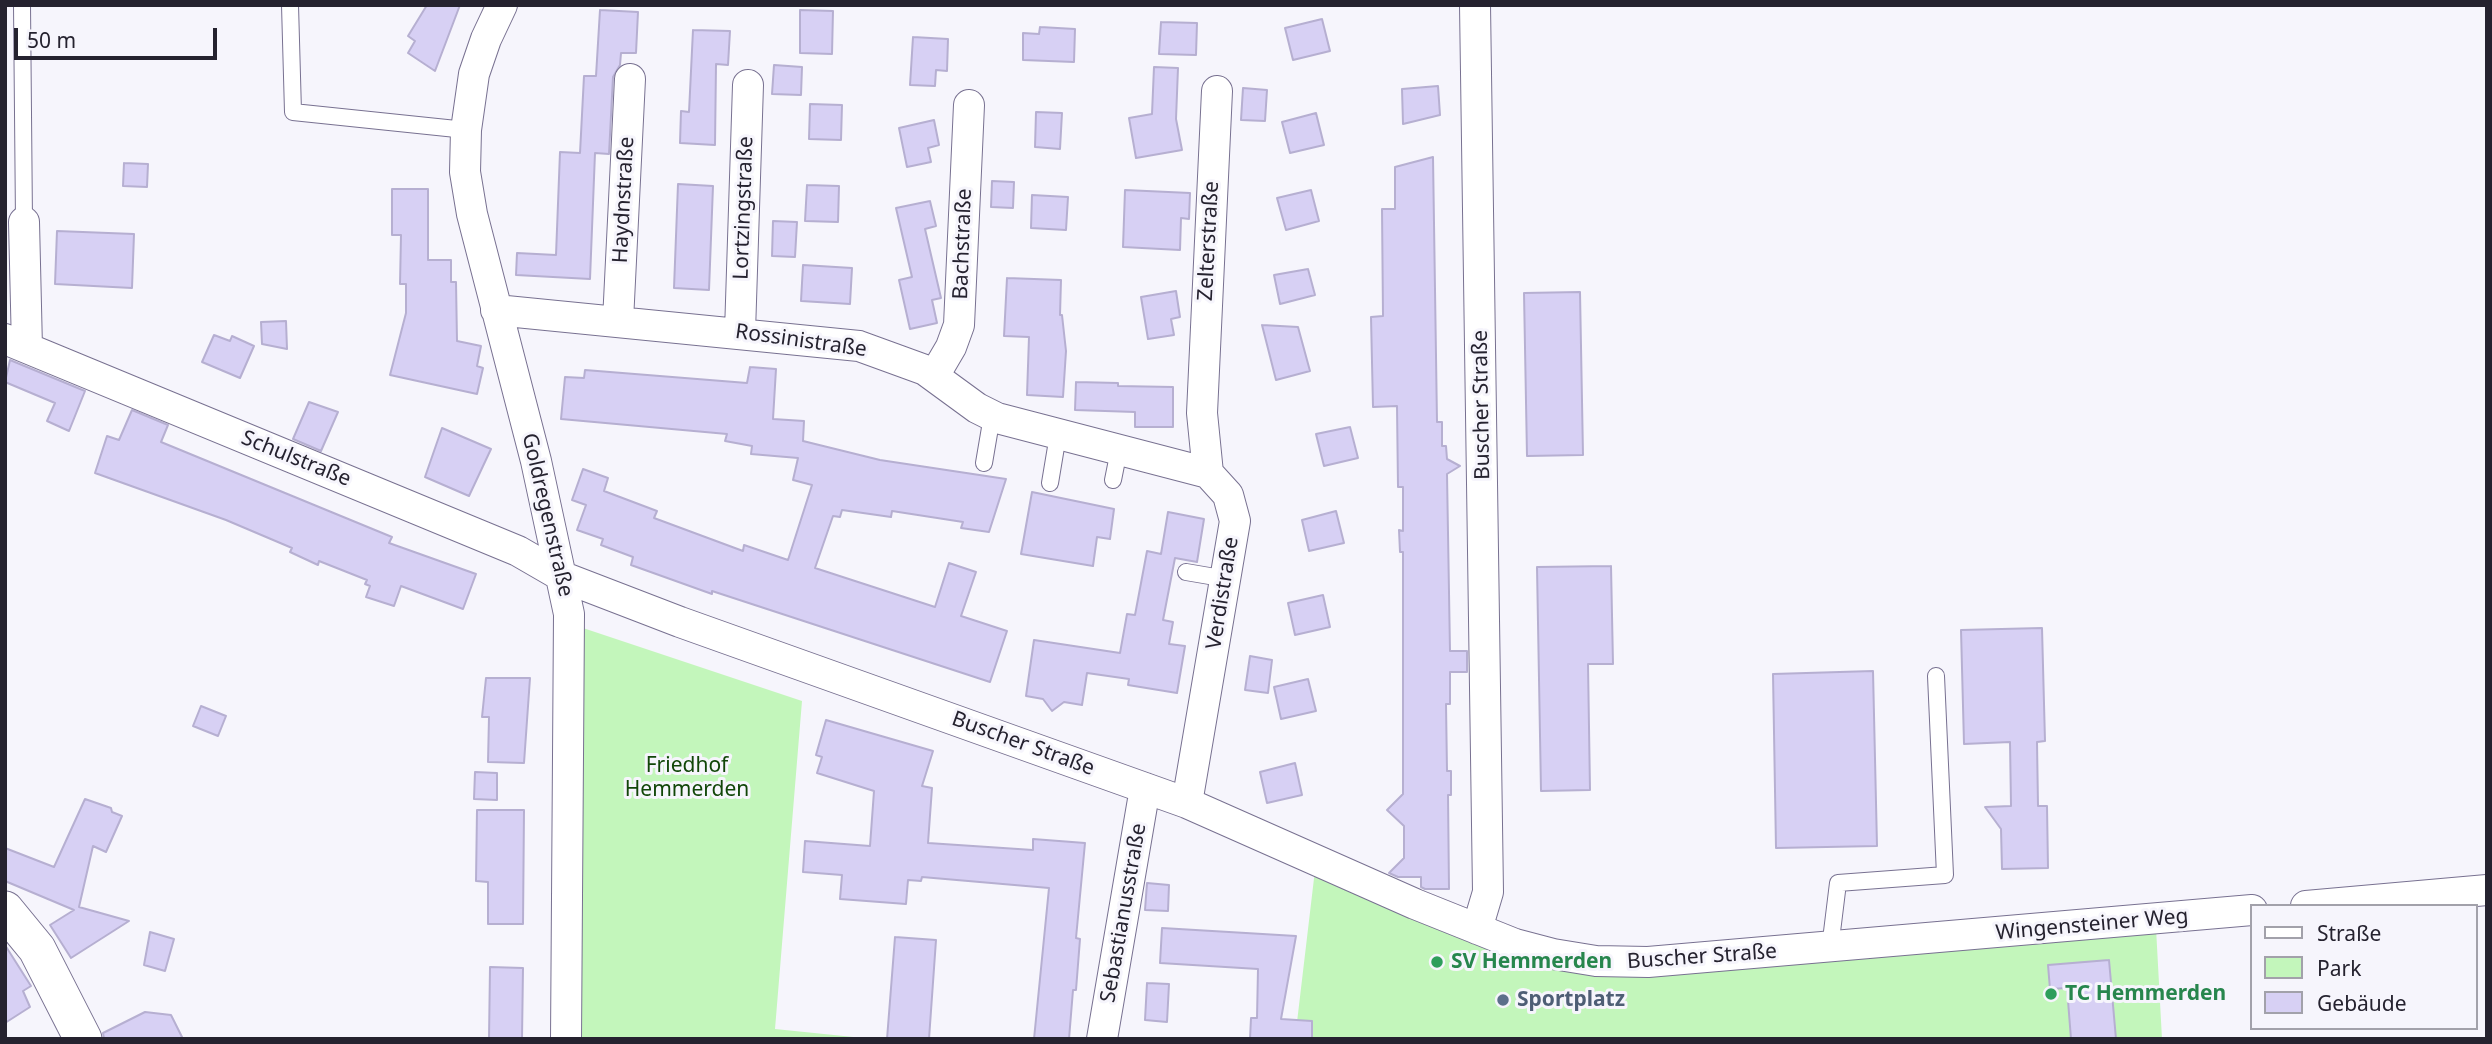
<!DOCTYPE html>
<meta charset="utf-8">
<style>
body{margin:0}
#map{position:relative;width:2492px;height:1044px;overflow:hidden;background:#f6f5fc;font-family:"Noto Sans",sans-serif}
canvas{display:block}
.frame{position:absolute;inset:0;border:7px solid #25222f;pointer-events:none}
.legend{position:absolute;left:2250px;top:904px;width:228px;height:126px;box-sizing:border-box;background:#f6f5fc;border:2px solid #a2a1aa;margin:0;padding:9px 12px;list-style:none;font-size:21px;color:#25222f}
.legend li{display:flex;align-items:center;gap:14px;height:35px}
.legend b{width:35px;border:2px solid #a2a1aa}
.scale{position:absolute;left:14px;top:28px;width:203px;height:32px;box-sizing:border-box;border:4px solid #25222f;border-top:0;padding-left:9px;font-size:21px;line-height:24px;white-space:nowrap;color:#25222f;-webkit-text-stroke:5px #f6f5fc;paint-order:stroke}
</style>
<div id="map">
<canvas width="2492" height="1044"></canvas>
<div class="frame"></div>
<ul class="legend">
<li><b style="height:9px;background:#fff"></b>Straße</li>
<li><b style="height:19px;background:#c3f6bb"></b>Park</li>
<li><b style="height:19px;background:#d7d0f4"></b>Gebäude</li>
</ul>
<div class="scale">50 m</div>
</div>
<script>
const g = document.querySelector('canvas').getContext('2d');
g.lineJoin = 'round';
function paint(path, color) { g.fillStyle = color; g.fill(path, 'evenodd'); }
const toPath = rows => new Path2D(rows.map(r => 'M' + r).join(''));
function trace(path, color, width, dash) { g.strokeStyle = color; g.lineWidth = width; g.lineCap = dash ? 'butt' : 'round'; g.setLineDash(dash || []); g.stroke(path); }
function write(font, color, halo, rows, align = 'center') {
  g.font = font + ' "Noto Sans",sans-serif'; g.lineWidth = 6; g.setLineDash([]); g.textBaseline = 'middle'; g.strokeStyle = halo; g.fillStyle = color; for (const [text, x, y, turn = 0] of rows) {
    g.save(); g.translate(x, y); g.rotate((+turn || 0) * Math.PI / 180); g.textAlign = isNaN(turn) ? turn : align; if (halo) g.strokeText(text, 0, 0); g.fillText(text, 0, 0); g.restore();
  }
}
paint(toPath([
 [580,627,802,701,775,1029,873,1039,576,1039],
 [1315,870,1641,974,2156,928,2162,1039,1295,1039]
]), '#c3f6bb');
const building = toPath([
 [427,5,460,5,435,71,408,53,415,41,408,36,427,5],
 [600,10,638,12,636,53,621,53,620,65,613,77,609,154,595,153,590,279,516,275,517,253,556,255,560,152,580,153,584,76,596,76,600,10],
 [800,10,833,11,832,54,800,53,800,10],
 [1322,19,1330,51,1293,60,1285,28,1322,19],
 [1161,22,1197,23,1196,55,1159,54,1161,22],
 [1040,27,1075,29,1074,62,1023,60,1023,33,1039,34,1040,27],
 [693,30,730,31,728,65,716,64,715,145,680,143,681,111,689,112,693,30],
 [913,37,948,39,947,71,936,70,935,86,910,85,913,37],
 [774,65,802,67,801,95,772,94,774,65],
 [1154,67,1178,68,1176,119,1182,150,1136,158,1129,118,1152,114,1154,67],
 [1438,86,1440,115,1403,124,1402,89,1438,86],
 [1243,88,1267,90,1265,121,1241,120,1243,88],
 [810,104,842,105,841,140,809,139,810,104],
 [1036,112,1062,113,1060,149,1035,147,1036,112],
 [1316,113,1324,145,1290,153,1282,122,1316,113],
 [934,120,939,145,928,148,931,162,907,167,899,128,934,120],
 [1433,157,1437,422,1442,422,1442,446,1446,446,1447,459,1460,466,1447,474,1450,651,1467,651,1467,672,1450,672,1450,704,1446,704,1447,771,1451,771,1451,795,1448,795,1449,889,1425,889,1421,887,1421,877,1398,877,1389,873,1404,858,1404,826,1387,810,1403,794,1403,552,1400,552,1399,530,1403,531,1403,487,1398,487,1397,406,1373,407,1371,317,1383,316,1382,209,1395,209,1395,167,1433,157],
 [124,163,148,164,147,187,123,186,124,163],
 [992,181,1014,182,1013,208,991,207,992,181],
 [678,184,713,186,709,290,674,288,678,184],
 [807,185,839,186,838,222,805,221,807,185],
 [392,189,428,189,428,260,451,260,451,282,456,282,457,341,481,346,477,366,483,368,477,394,390,375,406,313,406,284,400,284,401,235,392,235,392,189],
 [1125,190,1190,193,1189,219,1181,218,1180,250,1123,247,1125,190],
 [1311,190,1319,221,1286,230,1277,198,1311,190],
 [1032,195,1068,197,1066,230,1031,228,1032,195],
 [930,201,936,226,925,229,941,298,932,300,937,323,910,329,899,280,912,277,896,208,930,201],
 [773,221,797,222,795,257,772,256,773,221],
 [57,231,134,234,132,288,55,284,57,231],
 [803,265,852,268,850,304,801,301,803,265],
 [1308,269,1315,295,1280,304,1274,275,1308,269],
 [1007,278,1061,280,1060,315,1062,315,1066,351,1063,397,1027,395,1029,337,1004,336,1007,278],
 [1176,291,1180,317,1171,319,1174,335,1148,339,1141,297,1176,291],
 [1580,292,1583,455,1527,456,1524,293,1580,292],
 [286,321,287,349,262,344,261,322,286,321],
 [1262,325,1298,327,1310,371,1276,380,1262,325],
 [214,335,230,341,232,336,254,346,240,378,202,362,214,335],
 [10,360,85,391,69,431,47,421,55,403,5,382,10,360],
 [750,367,776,369,773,419,804,421,803,441,880,460,1006,479,989,532,961,528,963,522,892,511,891,517,842,510,840,517,833,516,815,568,935,607,949,563,976,572,961,616,1007,631,990,682,712,591,712,594,631,565,633,557,601,545,603,539,577,530,586,505,572,500,583,469,608,478,604,491,657,511,654,518,743,551,744,545,788,560,812,485,793,480,798,458,751,454,752,446,725,441,727,434,561,419,565,377,584,378,585,370,747,383,750,367],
 [1076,382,1118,383,1118,386,1173,387,1173,427,1135,427,1135,412,1075,410,1076,382],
 [309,402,338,412,321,451,293,439,309,402],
 [132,410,168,425,161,442,392,537,389,543,476,574,463,609,401,586,394,606,366,597,370,586,365,584,367,580,319,561,318,565,290,552,292,548,226,520,95,473,107,436,119,440,132,410],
 [1350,427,1358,458,1324,466,1316,434,1350,427],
 [442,428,491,449,469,496,425,477,442,428],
 [1032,492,1114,509,1110,539,1097,537,1093,566,1021,554,1032,492],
 [1336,511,1344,543,1309,551,1302,520,1336,511],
 [1168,512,1204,519,1197,562,1175,558,1163,620,1173,622,1169,644,1185,646,1177,693,1128,685,1129,679,1087,673,1082,705,1064,702,1052,711,1043,699,1026,696,1034,640,1120,653,1127,614,1135,615,1147,551,1161,554,1168,512],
 [1611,566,1613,664,1588,664,1590,790,1541,791,1537,567,1611,566],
 [1323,595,1330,627,1295,635,1288,603,1323,595],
 [2042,628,2045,741,2037,742,2038,806,2047,806,2048,868,2002,869,2001,829,1985,807,2011,806,2010,742,1964,744,1961,630,2042,628],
 [1250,656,1272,660,1268,693,1245,690,1250,656],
 [1873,671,1877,846,1776,848,1773,674,1873,671],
 [486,678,530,678,524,763,488,762,489,717,482,717,486,678],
 [1308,679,1316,711,1281,719,1274,687,1308,679],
 [201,706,226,716,218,736,193,726,201,706],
 [826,720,933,751,922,786,932,788,928,843,1033,850,1033,839,1085,843,1076,938,1080,939,1076,990,1073,990,1069,1039,1034,1039,1049,888,922,877,921,881,908,880,906,904,840,899,842,875,803,872,805,841,870,846,874,791,817,773,822,757,816,755,826,720],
 [1295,763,1302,795,1267,803,1260,772,1295,763],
 [475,772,497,773,497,800,474,799,475,772],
 [85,799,111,808,112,812,122,816,106,852,93,846,79,907,129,921,71,958,50,925,74,910,5,881,5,848,54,867,85,799],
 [477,810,524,810,523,924,488,924,488,882,476,881,477,810],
 [1147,883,1169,885,1168,911,1145,910,1147,883],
 [1162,928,1296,936,1281,1019,1312,1021,1312,1039,1250,1039,1251,1018,1257,1018,1258,969,1160,963,1162,928],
 [150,932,174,939,165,971,144,965,150,932],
 [895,937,936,940,929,1039,887,1039,895,937],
 [5,945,31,986,23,991,30,1007,5,1023,5,945],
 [2109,960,2116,1039,2071,1039,2067,988,2050,989,2048,965,2109,960],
 [490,967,523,968,522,1039,489,1039,490,967],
 [1147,983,1169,984,1167,1022,1145,1020,1147,983],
 [145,1012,171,1015,183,1039,104,1039,103,1033,145,1012]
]);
paint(building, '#d7d0f4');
trace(building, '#b6afd1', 2);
const service = toPath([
 [22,5,24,222],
 [290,5,293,112,466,130],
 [984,463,992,416],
 [1113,480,1119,450],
 [1050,483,1058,435],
 [1186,572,1227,579],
 [1830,948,1838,883,1945,875,1936,676]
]);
const minor = toPath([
 [502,5,486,39,474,74,466,130,465,172,472,214,536,461,569,614,566,1039],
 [1475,5,1488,892,1477,929],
 [24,222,27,348],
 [496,310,859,346,925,370,977,408,997,418,1208,473],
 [618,321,630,79],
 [740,332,748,85],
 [5,339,518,551,563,577,680,622,1187,803,1415,904,1515,944,1553,954,1596,961,1648,962,2252,910],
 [934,376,951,347,959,325,969,105],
 [1187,803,1235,521,1228,495,1208,473,1202,413,1217,91],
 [2306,906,2487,890],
 [1102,1039,1145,788]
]);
const tertiary = toPath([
 [5,910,37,949,83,1039]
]);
trace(service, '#787191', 18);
trace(minor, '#787191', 32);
trace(tertiary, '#787191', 39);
trace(service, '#fff', 16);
trace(minor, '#fff', 30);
trace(tertiary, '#fff', 37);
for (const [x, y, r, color] of [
 [1437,962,7,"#2e9e5b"],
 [2051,994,7,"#2e9e5b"],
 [1503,1000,7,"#5c6f8a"]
]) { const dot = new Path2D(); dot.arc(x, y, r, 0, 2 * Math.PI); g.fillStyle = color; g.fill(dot); trace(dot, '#f6f5fc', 2.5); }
write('21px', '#25222f', '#f6f5fc', [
 ["Haydnstraße",624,200,-87],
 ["Lortzingstraße",744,208,-88],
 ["Zelterstraße",1209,241,-87],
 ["Bachstraße",963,244,-88],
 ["Rossinistraße",801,341,8],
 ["Buscher Straße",1482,405,-91],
 ["Schulstraße",296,459,22],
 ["Goldregenstraße",547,515,77],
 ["Verdistraße",1223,593,-81],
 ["Buscher Straße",1023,744,20],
 ["Sebastianusstraße",1124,913,-80],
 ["Wingensteiner Weg",2092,925,-5],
 ["Buscher Straße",1702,957,-4]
]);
write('21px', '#114608', '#f6f5fc', [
 ["Friedhof",687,766],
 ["Hemmerden",687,790]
]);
write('bold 21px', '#27864d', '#f6f5fc', [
 ["SV Hemmerden",1451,962],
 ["TC Hemmerden",2065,994]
], 'left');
write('bold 21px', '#4e5e75', '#f6f5fc', [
 ["Sportplatz",1517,1000]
], 'left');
</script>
